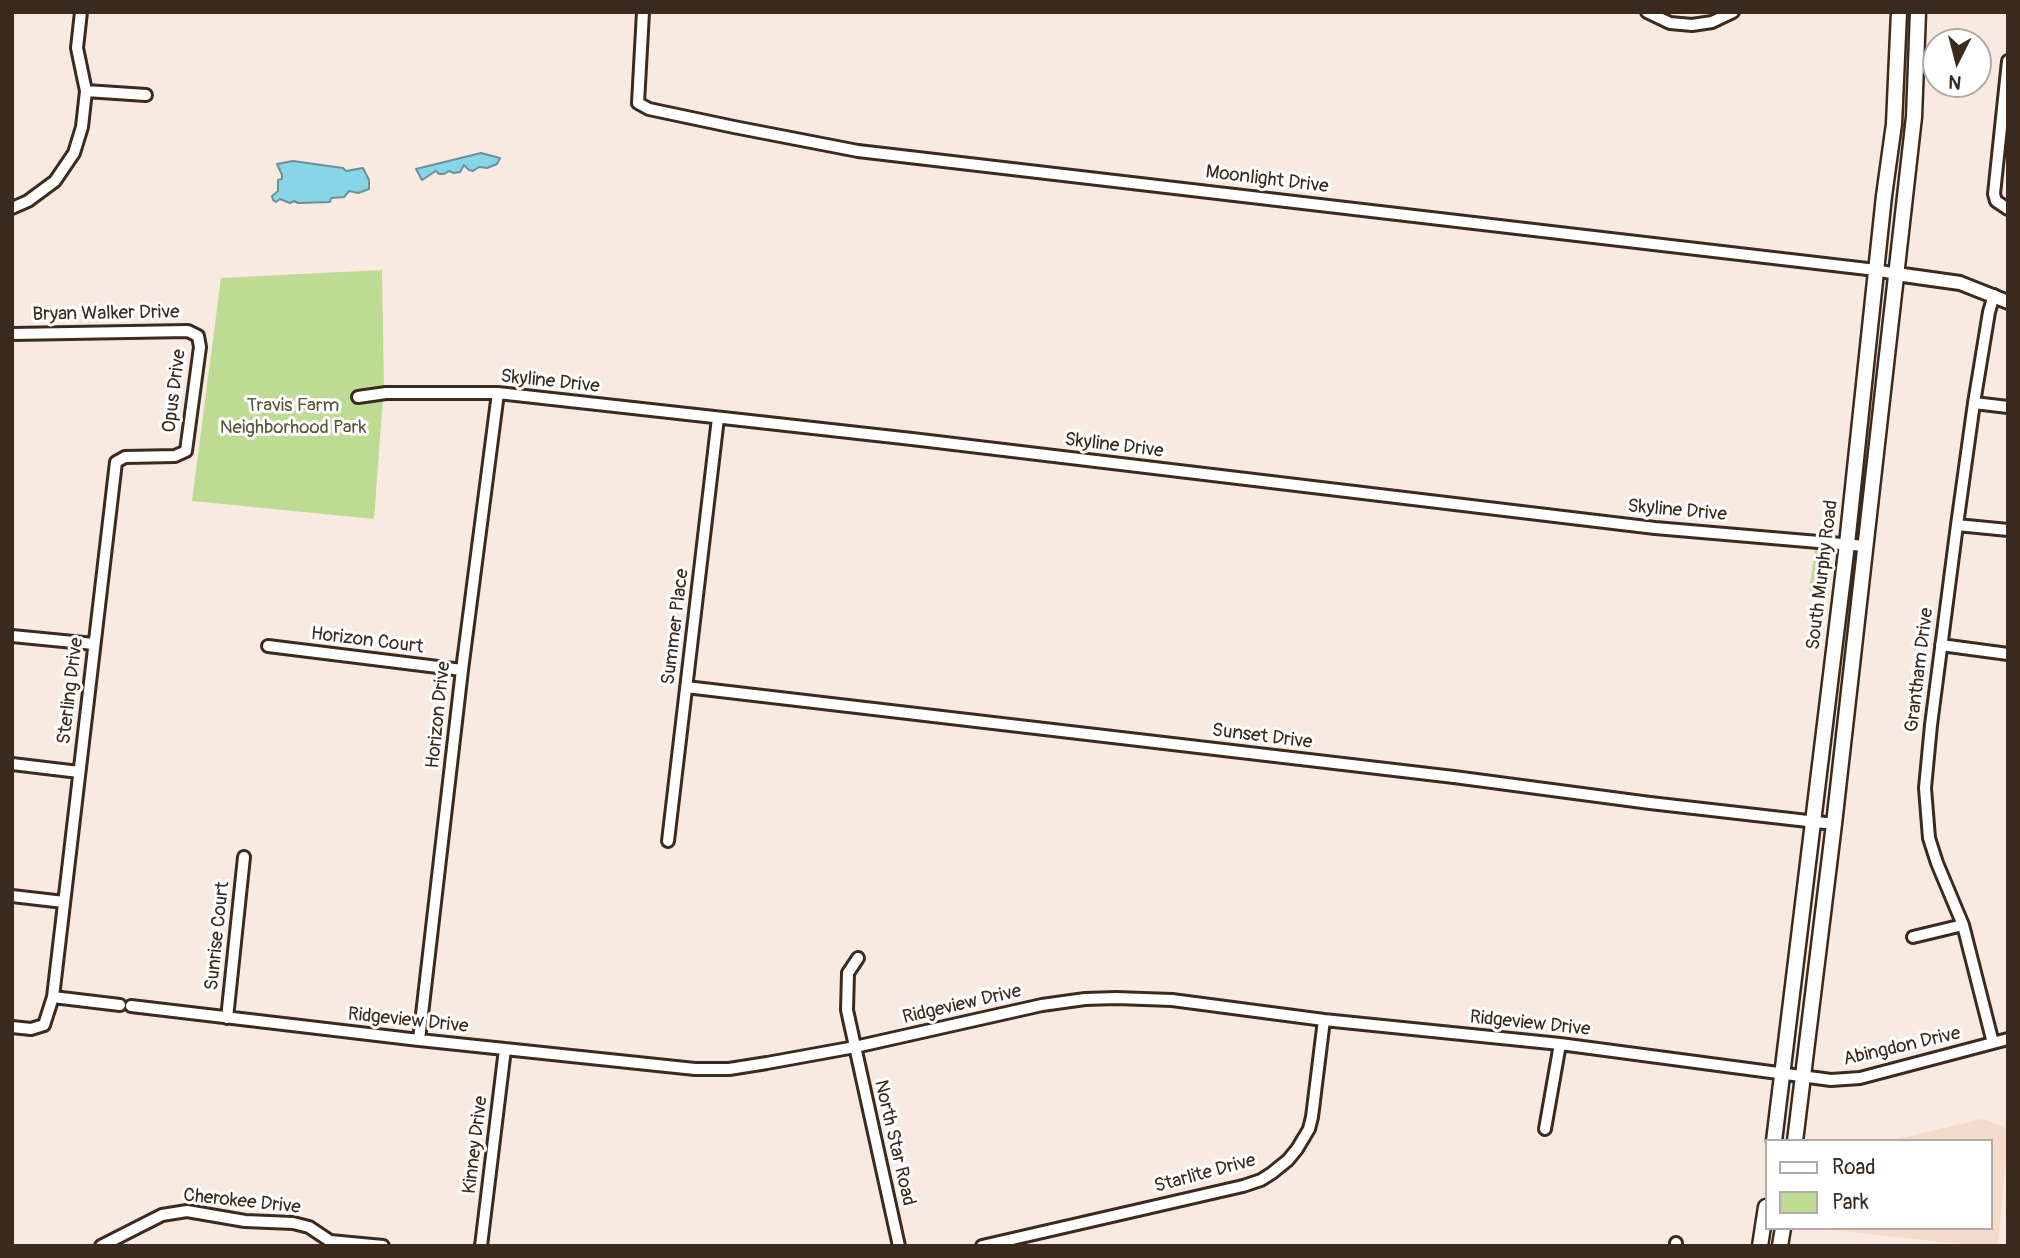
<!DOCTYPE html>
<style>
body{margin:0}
#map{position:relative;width:2020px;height:1258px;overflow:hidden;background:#f9eae1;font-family:Pangolin,sans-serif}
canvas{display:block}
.frame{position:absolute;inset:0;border:14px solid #3b2a1e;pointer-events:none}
.legend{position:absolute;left:1765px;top:1139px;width:228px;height:91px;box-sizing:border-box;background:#fff;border:2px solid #b1aaa5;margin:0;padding:9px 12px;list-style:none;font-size:21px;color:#3b2a1e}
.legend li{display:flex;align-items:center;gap:14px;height:35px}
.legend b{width:35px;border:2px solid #b1aaa5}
.north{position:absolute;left:1922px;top:28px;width:70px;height:70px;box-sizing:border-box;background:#fff;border:2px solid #b1aaa5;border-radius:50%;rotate:186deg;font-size:19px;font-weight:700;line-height:28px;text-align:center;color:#3b2a1e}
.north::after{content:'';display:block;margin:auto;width:24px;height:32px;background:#3b2a1e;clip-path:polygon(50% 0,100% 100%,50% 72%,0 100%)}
</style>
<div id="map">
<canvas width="2020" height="1258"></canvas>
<div class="frame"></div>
<ul class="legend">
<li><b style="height:9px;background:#fff"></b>Road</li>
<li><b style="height:19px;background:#bedb93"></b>Park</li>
</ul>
<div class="north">N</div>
</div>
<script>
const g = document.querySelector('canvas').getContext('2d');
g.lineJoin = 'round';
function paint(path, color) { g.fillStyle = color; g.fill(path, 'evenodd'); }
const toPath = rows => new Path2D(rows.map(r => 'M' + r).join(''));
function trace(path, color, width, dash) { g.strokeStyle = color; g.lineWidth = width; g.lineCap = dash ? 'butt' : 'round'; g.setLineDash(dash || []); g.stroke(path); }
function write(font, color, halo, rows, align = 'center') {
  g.font = font + ' Pangolin,sans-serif'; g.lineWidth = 6; g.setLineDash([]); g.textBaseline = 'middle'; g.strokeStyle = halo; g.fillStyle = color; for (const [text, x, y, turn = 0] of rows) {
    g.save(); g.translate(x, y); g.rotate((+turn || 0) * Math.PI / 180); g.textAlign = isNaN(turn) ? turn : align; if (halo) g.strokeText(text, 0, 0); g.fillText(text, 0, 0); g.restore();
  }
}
paint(toPath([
 [1982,1119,2006,1127,2008,1133,1998,1246,1978,1246,1813,1228,1990,1228,1990,1141,1888,1141]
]), '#f5dbcc');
paint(toPath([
 [382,270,384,386,374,519,192,501,221,278],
 [1815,550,1832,551,1827,593,1809,591]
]), '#bedb93');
const water = toPath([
 [481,153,500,158,497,164,487,168,479,167,473,171,469,170,464,165,460,172,454,173,449,171,444,174,439,174,436,171,422,180,416,169,481,153],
 [293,161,343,168,346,171,363,168,369,180,369,189,358,193,349,191,344,197,331,198,330,202,298,203,294,201,290,203,280,199,276,202,273,200,272,196,278,191,278,180,282,179,282,175,277,164,293,161]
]);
paint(water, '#88d5e8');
trace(water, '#699197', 2);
const minor = toPath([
 [643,12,638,103,649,109,734,127,858,151,1876,270,1896,274],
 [1647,12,1670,23,1692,25,1712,22,1733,12],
 [2008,61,1994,194,1996,201,2008,209],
 [86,91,146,95],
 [12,208,28,201,55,181,74,153,82,127,86,91,77,48,81,12],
 [12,334,188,331,198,336,200,347,186,451,175,456,125,457,116,462,53,997,44,1025,31,1029,12,1027],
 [358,397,386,393,498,393,912,439,1655,528,1865,546],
 [1974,403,2008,407],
 [1957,525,2008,530],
 [12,636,94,644],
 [1941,645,2008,654],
 [268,646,462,670],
 [686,687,1454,777,1650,803,1834,824],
 [12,764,79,772],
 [668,841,718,418],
 [12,896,64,902],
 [1913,937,1963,925],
 [858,958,848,973,847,1010,899,1246],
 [53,997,120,1005],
 [131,1006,419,1040,695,1069,729,1069,767,1063,855,1047,1042,1005,1085,999,1116,998,1172,1000,1324,1020,1560,1044,1831,1080,1860,1078,2008,1039],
 [227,1018,244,857],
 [419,1040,462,670,498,393],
 [1993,1043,1963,925,1937,863,1929,838,1925,788,1931,725,1957,525,1974,403,1989,312,1994,295],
 [1545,1129,1560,1044],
 [101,1246,162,1215,187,1211,245,1221,293,1223,309,1227,330,1241,383,1246],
 [481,1246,505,1049],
 [982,1246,1243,1186,1261,1180,1272,1173,1288,1160,1297,1149,1309,1129,1312,1117,1324,1020],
 [1676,1246,1676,1243]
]);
const tertiary = toPath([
 [1896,274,1960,283,2008,302]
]);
const secondary = toPath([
 [1774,1141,1847,544,1884,196,1894,124,1899,12],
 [1795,1141,1834,824,1914,117,1918,12],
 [1760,1246,1766,1207],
 [1780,1246,1783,1228]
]);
trace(minor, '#3b2a1e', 16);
trace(tertiary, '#3b2a1e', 18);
trace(secondary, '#3b2a1e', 19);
trace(minor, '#fff', 10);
trace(tertiary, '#fff', 12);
trace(secondary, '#fff', 14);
write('19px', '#3b2a1e', '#fff', [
 ["Moonlight Drive",1267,180,7],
 ["Bryan Walker Drive",106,314,-1],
 ["Skyline Drive",550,382,6],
 ["Opus Drive",175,391,-83],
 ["Skyline Drive",1114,446,7],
 ["Skyline Drive",1677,511,5],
 ["South Murphy Road",1823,575,-83],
 ["Summer Place",676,627,-83],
 ["Horizon Court",367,641,7],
 ["Grantham Drive",1920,670,-83],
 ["Sterling Drive",71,691,-83],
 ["Horizon Drive",439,715,-84],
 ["Sunset Drive",1262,737,7],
 ["Sunrise Court",218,936,-84],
 ["Ridgeview Drive",962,1005,-13],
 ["Ridgeview Drive",408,1021,6],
 ["Ridgeview Drive",1530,1024,6],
 ["Abingdon Drive",1902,1047,-13],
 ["North Star Road",894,1143,77],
 ["Kinney Drive",476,1145,-83],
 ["Starlite Drive",1205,1174,-15],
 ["Cherokee Drive",242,1202,6]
]);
write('19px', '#5c563b', '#fff', [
 ["Travis Farm",293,406],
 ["Neighborhood Park",293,428]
]);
</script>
